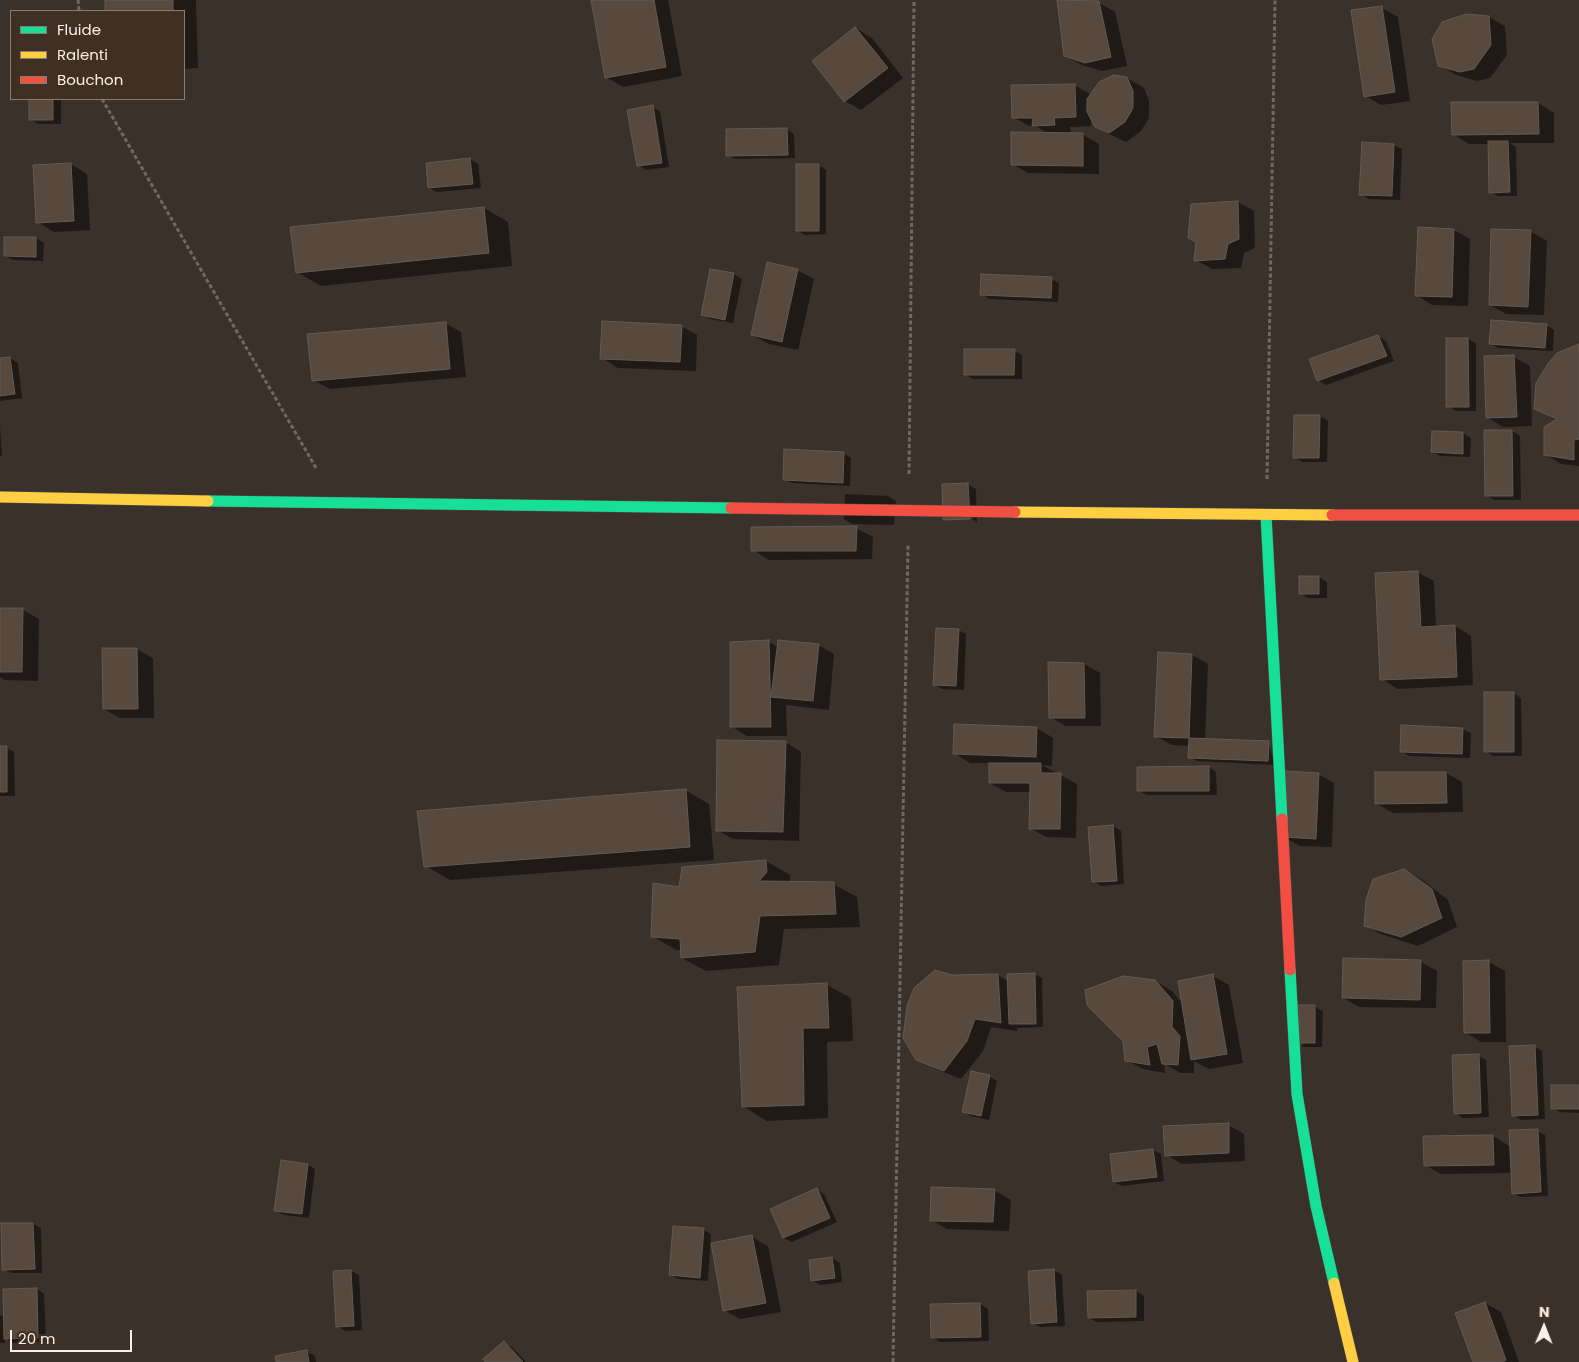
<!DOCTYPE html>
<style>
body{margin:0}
#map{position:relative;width:1579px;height:1362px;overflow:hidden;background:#3a312a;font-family:Poppins,sans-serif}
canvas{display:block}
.legend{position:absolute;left:10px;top:10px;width:175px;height:90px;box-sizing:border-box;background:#403024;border:1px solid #8a7c72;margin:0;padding:6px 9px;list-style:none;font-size:15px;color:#faefe8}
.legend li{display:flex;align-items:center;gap:10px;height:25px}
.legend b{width:25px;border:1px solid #8a7c72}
.north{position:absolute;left:1519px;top:1302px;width:50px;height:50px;-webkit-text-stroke:4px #403024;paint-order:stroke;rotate:1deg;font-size:14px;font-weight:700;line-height:20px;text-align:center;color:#faefe8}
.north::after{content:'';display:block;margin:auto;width:18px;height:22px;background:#faefe8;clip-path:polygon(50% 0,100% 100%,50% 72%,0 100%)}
.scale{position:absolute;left:10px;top:1330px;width:122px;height:22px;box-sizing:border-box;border:2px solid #faefe8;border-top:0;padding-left:6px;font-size:15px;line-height:18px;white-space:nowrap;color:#faefe8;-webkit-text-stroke:4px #403024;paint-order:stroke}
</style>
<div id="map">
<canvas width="1579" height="1362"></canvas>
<ul class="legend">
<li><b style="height:6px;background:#16e098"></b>Fluide</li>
<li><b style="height:6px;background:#ffcf43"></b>Ralenti</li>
<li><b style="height:6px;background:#f24e42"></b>Bouchon</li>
</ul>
<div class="north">N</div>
<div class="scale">20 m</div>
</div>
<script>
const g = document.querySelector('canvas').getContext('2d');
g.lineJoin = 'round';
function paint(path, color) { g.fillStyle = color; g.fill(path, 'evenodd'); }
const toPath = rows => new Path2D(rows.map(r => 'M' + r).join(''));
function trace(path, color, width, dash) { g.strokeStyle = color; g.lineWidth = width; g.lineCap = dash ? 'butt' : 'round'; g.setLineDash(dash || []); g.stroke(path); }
paint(toPath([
 [106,0,196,0,198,68,184,69,184,11,107,11],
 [592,0,668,0,682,76,623,87,606,77],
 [1098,2,1115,12,1127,66,1102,71,1082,65,1065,56],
 [1382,8,1398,17,1410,101,1381,105,1365,96],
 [1466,15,1489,17,1505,26,1507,55,1490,78,1477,81,1456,75,1439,65],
 [855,28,872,38,903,78,861,110,845,101,814,61],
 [1127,78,1144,88,1149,101,1149,118,1141,131,1126,142,1113,136,1096,127,1091,117,1091,126,1070,127,1071,134,1083,135,1099,144,1099,174,1028,173,1012,164,1049,134,1036,126,1029,126,1013,117,1074,85,1092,95],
 [31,99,61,99,61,124,38,124,31,120],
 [1538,103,1554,113,1554,143,1510,143,1516,147,1517,196,1498,196,1490,192,1489,144,1469,144,1453,134,1452,104],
 [652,107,660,111,669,167,646,170,638,165],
 [786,129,794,134,795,158,735,159,727,155],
 [1363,144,1394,145,1402,149,1400,200,1368,199,1361,194],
 [470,159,478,164,481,188,437,192,429,188],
 [71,164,87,174,90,230,54,232,38,222],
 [818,165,826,170,826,234,805,235,797,230],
 [1238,202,1254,211,1255,248,1244,253,1241,268,1212,269,1196,260,1197,242],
 [484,208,508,222,512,266,321,286,297,272],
 [1419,229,1454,230,1470,239,1468,306,1432,305,1416,295],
 [1530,231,1547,241,1544,315,1506,314,1490,305],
 [36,238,44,243,43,261,13,260,5,256],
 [711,270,734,274,742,279,733,323,710,319,702,314],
 [797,270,814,279,798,350,769,344,752,335],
 [1051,279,1059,283,1058,302,989,299,982,294],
 [445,323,461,332,466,377,330,389,313,380],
 [1546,325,1554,330,1553,351,1498,348,1490,343],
 [681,326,697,335,696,371,618,368,602,358],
 [1378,336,1386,341,1394,361,1326,385,1318,380],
 [1468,339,1476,343,1476,411,1456,411,1448,406],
 [1579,345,1579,466,1561,464,1545,454,1557,420,1535,409],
 [1014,351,1022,355,1022,379,973,379,965,374],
 [1514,357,1530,366,1532,426,1503,427,1487,417],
 [10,358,18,363,22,398,0,401,0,359],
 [1320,416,1328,421,1327,462,1302,462,1295,457],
 [0,426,2,456,0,456],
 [1512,431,1520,436,1521,500,1494,500,1486,495],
 [1463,433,1471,438,1470,457,1440,456,1433,452],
 [843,453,851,458,850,486,792,483,784,479],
 [968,484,976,489,977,523,943,485],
 [845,494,888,496,896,501,894,525,852,524,844,519],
 [856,528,873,537,872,559,769,560,753,550],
 [1417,572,1434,581,1436,628,1455,626,1471,636,1473,685,1398,689,1382,679],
 [1319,577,1327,582,1327,598,1308,598,1300,593],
 [0,609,23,610,39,619,38,681,4,680,0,677],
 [958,630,966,634,964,690,942,689,935,685],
 [769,642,778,647,818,645,834,654,829,710,786,705,787,736,747,736,731,726],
 [137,649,153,658,154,718,120,718,104,709],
 [1159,653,1192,655,1208,664,1205,740,1268,743,1275,765,1197,761,1189,757,1190,746,1172,745,1155,736],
 [1050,663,1084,664,1100,673,1101,726,1066,726,1050,717],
 [1513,693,1521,698,1522,756,1493,756,1485,751],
 [1403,727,1463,729,1471,733,1470,758,1409,756,1401,751],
 [1037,728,1053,738,1052,766,1042,765,1077,784,1076,838,1046,837,1030,828,1031,792,1006,792,990,783,990,763,970,763,954,753],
 [785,742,801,752,799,841,733,839,717,830],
 [0,748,7,748,14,752,15,796,0,796],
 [1209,767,1216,772,1217,795,1147,795,1139,791],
 [1446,773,1462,782,1463,812,1393,813,1377,804],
 [1318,774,1334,783,1332,847,1300,846,1284,837],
 [685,790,709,804,714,860,450,880,426,866],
 [1113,826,1121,831,1124,884,1101,886,1093,881],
 [766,861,790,875,790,883,833,884,857,897,860,927,784,929,779,965,706,971,682,958,682,950,676,950,652,936,680,889,683,868],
 [1404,870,1421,879,1448,900,1457,927,1418,946,1381,934,1365,925],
 [1421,962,1437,971,1436,1008,1359,1007,1343,998],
 [1464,962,1489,962,1505,971,1506,1042,1481,1042,1465,1032],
 [1034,974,1042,978,1043,1027,1017,1028,1017,1031,991,1027,983,1051,961,1079,934,1068,917,1059,952,976,998,975,1009,982],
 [1213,976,1229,985,1243,1063,1209,1069,1194,1061,1194,1073,1180,1073,1164,1063,1165,1073,1143,1069,1126,1060,1155,981,1172,991,1183,1004],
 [827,985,851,998,853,1041,827,1042,828,1118,767,1121,744,1107],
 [1315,1007,1323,1011,1322,1047,1302,1047],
 [1535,1047,1542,1051,1545,1119,1521,1120,1513,1115],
 [1479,1056,1486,1060,1489,1117,1463,1118,1455,1113],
 [989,1076,997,1081,989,1120,971,1116,963,1111],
 [1579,1087,1579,1113,1560,1112,1552,1108],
 [1228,1125,1244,1134,1245,1161,1182,1164,1166,1155],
 [1537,1131,1545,1135,1548,1196,1521,1197,1513,1193,1512,1173,1441,1174,1425,1165,1493,1136,1511,1147],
 [1153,1150,1161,1154,1164,1181,1122,1186,1114,1182],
 [308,1165,315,1169,309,1218,284,1215,276,1211],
 [817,1190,824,1194,837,1222,792,1242,784,1238,772,1210],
 [994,1190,1011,1200,1009,1231,947,1229,931,1220],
 [33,1224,41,1228,42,1273,12,1273,4,1269],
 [704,1230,711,1234,708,1281,678,1279,670,1274],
 [752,1237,768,1246,781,1312,740,1319,724,1310],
 [832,1258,840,1263,842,1282,820,1285,812,1280,810,1261],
 [1054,1270,1062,1275,1065,1326,1040,1327,1032,1323],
 [351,1271,359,1275,362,1330,345,1331,337,1326],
 [37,1289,44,1294,46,1342,13,1343,5,1338,5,1343,0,1343,0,1315,5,1317],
 [1136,1291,1144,1296,1144,1321,1097,1322,1089,1318],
 [1485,1303,1501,1312,1519,1362,1474,1362],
 [980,1304,988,1309,989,1341,940,1342,932,1337,931,1305],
 [504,1342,512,1347,526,1362,487,1362],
 [307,1352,315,1356,316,1362,278,1362]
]), '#0007');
const building = toPath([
 [105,0,173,0,173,11,105,11,105,0],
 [591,0,654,0,666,67,605,78,591,0],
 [1057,0,1099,1,1111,57,1085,63,1064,56,1057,0],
 [1382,6,1395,92,1364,97,1351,10,1382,6],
 [1466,14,1489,16,1491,45,1474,69,1460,72,1438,66,1432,39,1442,22,1466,14],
 [855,27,888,68,844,102,812,61,855,27],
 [1114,75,1127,77,1133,91,1133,108,1125,122,1109,133,1095,127,1087,112,1087,99,1099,82,1114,75],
 [1075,84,1076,117,1054,118,1055,125,1032,126,1033,118,1012,118,1011,85,1075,84],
 [29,99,53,99,53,120,29,120,29,99],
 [1451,102,1538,102,1539,134,1452,135,1451,102],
 [653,105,662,163,637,166,627,110,653,105],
 [787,128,788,155,726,156,726,129,787,128],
 [1011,132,1083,133,1083,166,1011,165,1011,132],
 [1488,141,1508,141,1510,192,1489,193,1488,141],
 [1362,142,1394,144,1392,196,1359,195,1362,142],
 [470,158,473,184,428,188,426,163,470,158],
 [71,163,74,221,36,223,33,165,71,163],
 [796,164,819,164,819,231,796,231,796,164],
 [1238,201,1239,239,1228,244,1225,259,1194,261,1196,242,1188,238,1191,204,1238,201],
 [484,207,489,253,296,273,290,227,484,207],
 [1418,227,1454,229,1452,297,1415,296,1418,227],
 [1491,229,1531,230,1528,307,1489,305,1491,229],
 [4,237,36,237,36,257,4,256,4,237],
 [767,262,798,269,782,342,751,335,767,262],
 [710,269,734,273,725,320,701,315,710,269],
 [981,274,1052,277,1051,298,980,295,981,274],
 [1491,320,1547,324,1545,348,1489,344,1491,320],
 [602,321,682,325,680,362,600,359,602,321],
 [446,322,450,369,312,381,307,334,446,322],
 [1378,335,1387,356,1317,381,1309,359,1378,335],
 [1446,338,1468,338,1469,407,1446,407,1446,338],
 [1579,344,1579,439,1574,440,1574,460,1544,455,1544,427,1557,419,1534,409,1536,383,1547,365,1557,353,1579,344],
 [964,349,1015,349,1014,375,964,375,964,349],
 [1514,355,1517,417,1486,418,1484,356,1514,355],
 [10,357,15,394,0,396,0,358,10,357],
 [1294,415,1320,415,1319,458,1293,458,1294,415],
 [1484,430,1512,430,1513,496,1485,496,1484,430],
 [1432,431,1463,432,1463,454,1431,452,1432,431],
 [784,449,844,452,843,483,783,480,784,449],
 [968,483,970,519,943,520,942,484,968,483],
 [857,526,856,551,751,551,751,527,857,526],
 [1418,571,1421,627,1455,625,1457,677,1380,680,1375,573,1418,571],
 [1299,576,1319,576,1319,594,1299,594,1299,576],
 [0,608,23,608,22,672,0,672,0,608],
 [936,628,959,629,956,686,933,685,936,628],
 [769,640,771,727,730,727,730,642,769,640],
 [778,640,819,644,813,701,771,697,778,640],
 [102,648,137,648,138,709,103,709,102,648],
 [1158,652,1192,654,1189,738,1154,737,1158,652],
 [1048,662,1084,663,1085,718,1049,718,1048,662],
 [1484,692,1514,692,1514,752,1484,752,1484,692],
 [954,724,1037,727,1036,757,953,754,954,724],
 [1401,725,1463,728,1462,754,1400,752,1401,725],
 [1189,738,1269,741,1268,761,1188,758,1189,738],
 [717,740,786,741,783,832,716,831,717,740],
 [0,746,7,746,7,792,0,792,0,746],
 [989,763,1041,763,1041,773,1061,773,1060,829,1029,829,1030,783,989,783,989,763],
 [1209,766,1209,791,1137,791,1137,767,1209,766],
 [1285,771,1319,773,1316,839,1283,837,1285,771],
 [1375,772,1446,772,1447,803,1375,804,1375,772],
 [686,789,690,847,424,867,417,811,686,789],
 [1113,825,1117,881,1092,882,1088,827,1113,825],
 [766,860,767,872,759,881,834,882,836,914,760,916,755,952,681,958,680,939,651,937,653,883,679,887,682,867,766,860],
 [1404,869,1432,889,1442,918,1401,937,1364,926,1366,900,1373,879,1404,869],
 [1343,958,1421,960,1420,1000,1342,998,1343,958],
 [1489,960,1490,1033,1464,1033,1463,961,1489,960],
 [935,970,952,975,998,974,1001,1023,975,1019,967,1041,944,1071,916,1060,903,1038,907,1006,914,988,935,970],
 [1035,973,1036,1024,1009,1024,1007,974,1035,973],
 [1213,974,1227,1054,1191,1060,1178,981,1213,974],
 [1123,976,1155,980,1173,1001,1172,1027,1180,1036,1178,1065,1162,1064,1157,1044,1147,1047,1150,1065,1125,1061,1123,1041,1087,1005,1085,990,1123,976],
 [827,983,829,1028,803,1028,804,1105,742,1107,737,987,827,983],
 [1293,1005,1315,1005,1315,1043,1293,1043,1293,1005],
 [1535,1045,1538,1115,1512,1116,1509,1046,1535,1045],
 [1479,1054,1481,1113,1454,1114,1452,1055,1479,1054],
 [971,1071,990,1075,981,1116,962,1112,971,1071],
 [1551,1085,1579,1085,1579,1109,1551,1109,1551,1085],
 [1229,1123,1229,1153,1165,1156,1163,1126,1229,1123],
 [1538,1129,1541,1192,1512,1194,1509,1130,1538,1129],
 [1493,1135,1494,1165,1424,1166,1423,1136,1493,1135],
 [1153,1149,1157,1177,1113,1182,1110,1154,1153,1149],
 [281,1160,308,1164,302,1214,274,1211,281,1160],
 [931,1187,995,1189,993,1222,930,1221,931,1187],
 [817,1188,830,1218,783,1238,770,1209,817,1188],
 [1,1223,33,1223,35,1269,2,1270,1,1223],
 [673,1226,704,1228,700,1278,669,1275,673,1226],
 [752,1235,766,1303,723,1311,711,1243,752,1235],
 [832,1257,835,1278,811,1281,809,1260,832,1257],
 [1054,1269,1057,1322,1031,1324,1028,1271,1054,1269],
 [351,1270,354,1326,336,1327,333,1271,351,1270],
 [37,1288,38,1338,4,1339,3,1289,37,1288],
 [1136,1290,1136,1317,1088,1318,1087,1291,1136,1290],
 [1485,1302,1506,1360,1502,1362,1473,1362,1455,1313,1485,1302],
 [980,1303,981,1337,931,1338,930,1304,980,1303],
 [504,1341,523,1362,485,1362,483,1359,504,1341],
 [307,1350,309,1362,276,1362,275,1356,307,1350]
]);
paint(building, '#57493d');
trace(building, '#625a54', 1);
const fast = toPath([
 [208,501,731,508],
 [1266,515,1282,819],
 [1290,970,1297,1094,1316,1206,1334,1283]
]);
const slow = toPath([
 [0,497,208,501],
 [1015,512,1332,515],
 [1334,1283,1353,1362]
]);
const jam = toPath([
 [731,508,1015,512],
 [1332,515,1579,515],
 [1282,819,1290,970]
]);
trace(fast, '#544d46', 12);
trace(slow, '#544d46', 12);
trace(jam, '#544d46', 12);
trace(toPath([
 [78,0,79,11],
 [102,99,316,468],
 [909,474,914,0],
 [1267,479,1275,0],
 [893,1362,908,545]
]), '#706863', 3, [4, 2.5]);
trace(fast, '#16e098', 11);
trace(slow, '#ffcf43', 11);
trace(jam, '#f24e42', 11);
</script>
